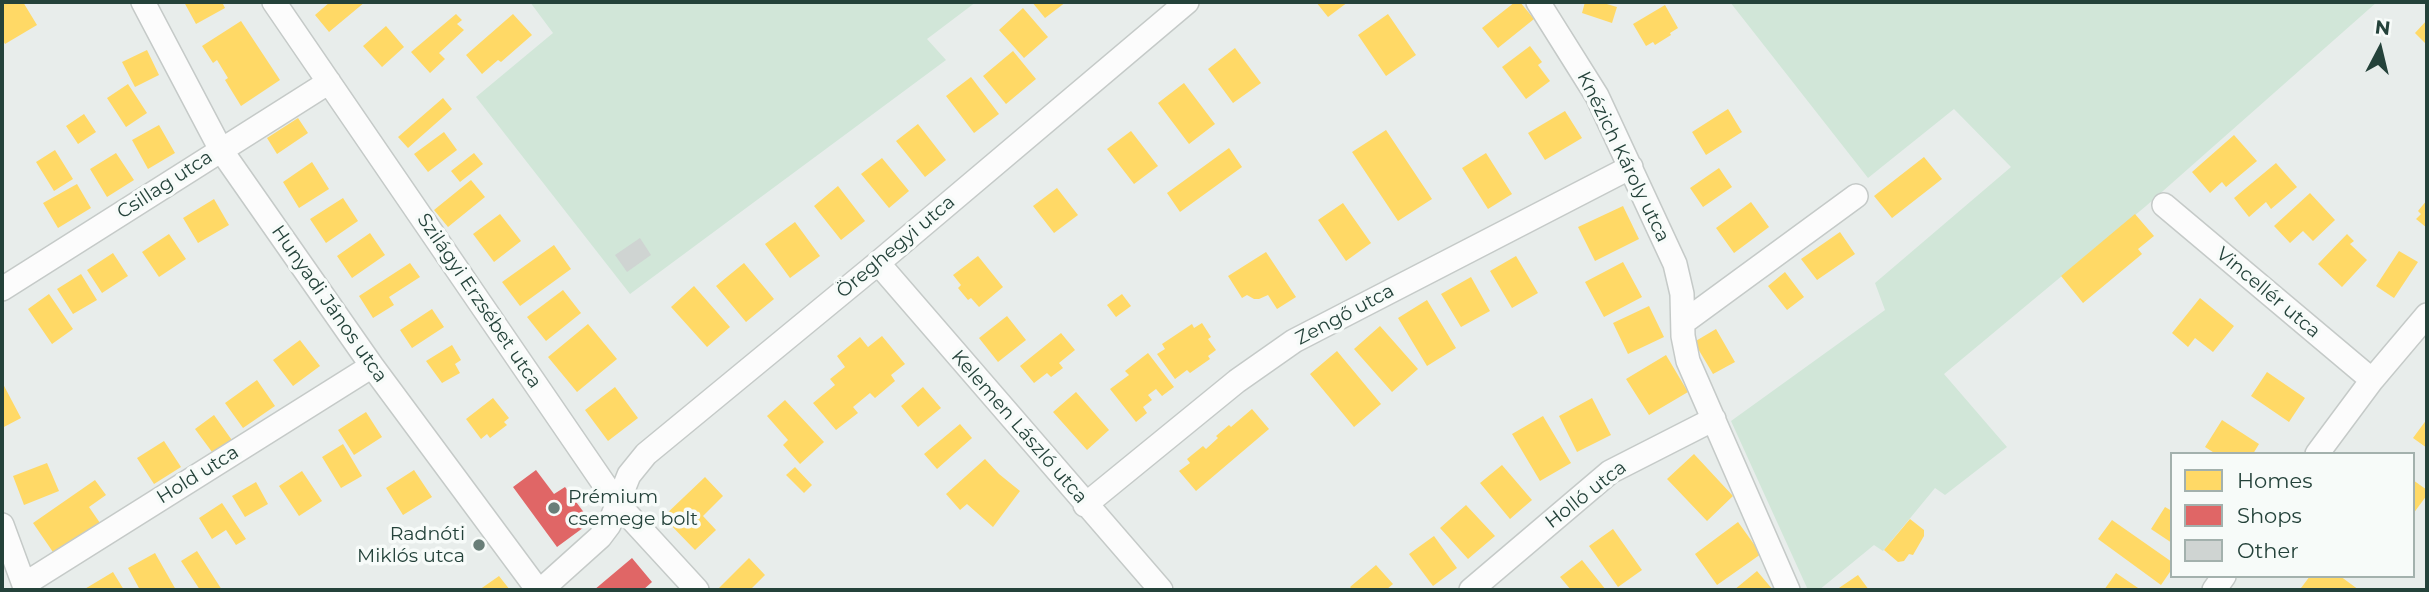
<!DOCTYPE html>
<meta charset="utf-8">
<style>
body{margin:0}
#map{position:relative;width:2429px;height:592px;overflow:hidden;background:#e8edeb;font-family:Montserrat,sans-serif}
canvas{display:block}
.frame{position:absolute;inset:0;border:4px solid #24423a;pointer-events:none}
.legend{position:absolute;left:2170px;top:452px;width:245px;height:126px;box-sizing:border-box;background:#f7fbf9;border:2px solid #a3b1ad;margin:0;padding:9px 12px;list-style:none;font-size:21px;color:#24423a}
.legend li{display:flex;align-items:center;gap:14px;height:35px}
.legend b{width:35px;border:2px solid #a3b1ad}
.north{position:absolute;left:2345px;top:14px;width:70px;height:70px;-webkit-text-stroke:5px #f7fbf9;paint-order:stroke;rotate:7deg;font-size:19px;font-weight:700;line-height:28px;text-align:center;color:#24423a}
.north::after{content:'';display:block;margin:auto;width:24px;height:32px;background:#24423a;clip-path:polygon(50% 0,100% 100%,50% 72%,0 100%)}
</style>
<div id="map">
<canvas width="2429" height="592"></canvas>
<div class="frame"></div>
<ul class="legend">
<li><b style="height:19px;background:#ffd966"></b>Homes</li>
<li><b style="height:19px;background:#e06666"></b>Shops</li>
<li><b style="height:19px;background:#cfd4d2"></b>Other</li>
</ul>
<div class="north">N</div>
</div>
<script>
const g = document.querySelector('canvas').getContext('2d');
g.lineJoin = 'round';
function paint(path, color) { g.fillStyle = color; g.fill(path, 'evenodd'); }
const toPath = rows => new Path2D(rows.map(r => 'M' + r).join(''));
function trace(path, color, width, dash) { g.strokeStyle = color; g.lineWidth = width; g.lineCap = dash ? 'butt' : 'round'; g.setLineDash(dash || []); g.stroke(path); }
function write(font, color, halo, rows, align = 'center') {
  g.font = font + ' Montserrat,sans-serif'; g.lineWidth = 7; g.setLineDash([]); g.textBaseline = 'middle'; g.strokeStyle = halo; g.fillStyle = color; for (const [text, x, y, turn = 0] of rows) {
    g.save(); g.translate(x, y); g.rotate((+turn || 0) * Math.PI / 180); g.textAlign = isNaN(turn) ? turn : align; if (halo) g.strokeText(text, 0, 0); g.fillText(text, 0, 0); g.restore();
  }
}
paint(toPath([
 [530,2,976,2,927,39,946,60,630,294,476,97,553,33],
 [1730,2,2377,2,2146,206,1944,374,2007,447,1945,495,1935,488,1883,551,1874,545,1819,590,1808,590,1731,421,1885,310,1875,283,2011,167,1954,109,1868,178]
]), '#d1e6d8');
paint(toPath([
 [2,2,23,2,37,25,5,44,2,39],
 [184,2,222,2,225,8,196,24],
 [330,2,365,2,329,32,315,15],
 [1032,2,1066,2,1045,18],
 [1316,2,1348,2,1328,17],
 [1515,2,1520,2,1534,19,1498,48,1482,28],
 [1585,2,1600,2,1617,7,1612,23,1582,13],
 [1665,5,1678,28,1670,33,1671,35,1655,45,1653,42,1646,46,1633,24],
 [1023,8,1048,37,1024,58,999,30],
 [456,14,462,20,457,24,464,30,439,53,445,59,430,73,411,52],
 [513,14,532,35,501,62,498,60,482,74,466,55],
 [1388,14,1416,55,1386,76,1358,35],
 [2427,20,2427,45,2415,33],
 [241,21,280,80,241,106,225,80,228,78,217,60,213,63,202,46],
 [386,26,404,47,382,67,363,46],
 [1530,46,1542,62,1538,65,1550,81,1526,99,1502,67],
 [1235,48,1261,83,1233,103,1208,69],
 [147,50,159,75,135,87,122,62],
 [1013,51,1036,79,1006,104,983,76],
 [971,77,999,114,974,133,946,96],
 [1184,83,1215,124,1189,144,1158,103],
 [128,84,147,113,126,127,107,98],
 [443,98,452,109,408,148,398,137],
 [1728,109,1742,132,1706,155,1692,132],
 [1565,111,1582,138,1545,160,1528,133],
 [84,114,96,132,78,144,66,126],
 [298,118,308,133,277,154,267,138],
 [918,124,946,160,925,177,896,141],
 [159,125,175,153,148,169,132,140],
 [1386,130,1432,199,1398,221,1352,152],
 [1131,131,1158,166,1134,184,1107,149],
 [444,132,457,150,428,172,414,154],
 [2234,135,2257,161,2226,187,2222,182,2210,193,2192,172],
 [1229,148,1242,167,1180,212,1167,193],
 [55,150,73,179,54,191,36,162],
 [116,153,134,180,107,197,90,169],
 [474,153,483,164,460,182,451,171],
 [1486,153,1512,194,1488,209,1462,168],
 [1924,157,1942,179,1892,218,1874,196],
 [882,158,909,191,889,208,861,174],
 [312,162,329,189,299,208,283,182],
 [2276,163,2297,187,2271,209,2266,202,2249,217,2234,198],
 [1719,168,1732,187,1703,207,1690,188],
 [471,180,485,197,448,227,434,210],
 [77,184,91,208,58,228,43,203],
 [838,186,865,221,841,240,814,206],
 [1057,188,1078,215,1054,233,1033,206],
 [2310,193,2335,220,2313,241,2303,231,2290,243,2274,226],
 [343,198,358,221,326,243,310,219],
 [214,199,229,225,198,243,183,218],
 [2427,200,2427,228,2416,219,2421,214,2418,211],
 [1751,202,1769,227,1734,253,1716,228],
 [1343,203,1371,243,1346,261,1318,220],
 [1623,206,1639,239,1595,261,1578,227],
 [500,214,521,241,494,262,473,234],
 [2135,214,2154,236,2138,249,2142,254,2083,303,2061,276],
 [795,222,820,256,790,278,765,244],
 [1840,232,1855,254,1817,280,1801,259],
 [370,233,385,255,352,278,337,256],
 [169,234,186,259,159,277,142,252],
 [2347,234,2354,241,2350,244,2367,260,2342,287,2318,264],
 [554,245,571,269,520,306,502,282],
 [2399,251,2418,262,2394,298,2376,286],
 [1266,252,1296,297,1277,309,1268,295,1259,299,1254,299,1247,295,1242,298,1228,276],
 [113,253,128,276,102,293,87,270],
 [978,256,1003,287,979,307,971,298,968,300,958,288,961,285,953,275],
 [1516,256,1538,293,1512,308,1490,271],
 [1623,262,1642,297,1604,317,1585,282],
 [410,263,420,277,389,297,394,305,373,318,359,296],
 [744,263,774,299,746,322,716,286],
 [1785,272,1804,297,1787,310,1768,286],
 [81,274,97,300,73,314,57,289],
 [1471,277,1490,311,1461,327,1441,294],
 [694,286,730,327,707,347,671,307],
 [563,290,581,313,546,341,527,317],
 [49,294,73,329,52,344,28,309],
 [1122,294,1131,306,1116,317,1107,305],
 [2200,298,2234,326,2213,352,2195,338,2188,347,2172,333],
 [1427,300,1456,348,1427,366,1398,318],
 [1649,306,1664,337,1628,354,1613,323],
 [432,309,444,327,412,348,400,330],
 [1007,316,1026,340,998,362,979,338],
 [1202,323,1211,337,1208,339,1216,350,1208,356,1210,359,1190,373,1187,370,1175,379,1157,354,1165,349,1162,344,1192,324,1194,328],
 [588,324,617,359,577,392,548,357],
 [1380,326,1418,369,1392,392,1354,349],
 [1716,329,1735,362,1713,374,1694,342],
 [1061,333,1075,350,1059,363,1063,368,1051,377,1047,373,1034,383,1020,366],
 [882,336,905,364,891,375,895,381,875,398,870,393,853,407,858,413,836,430,813,403,835,385,830,379,845,367,837,356,860,337,868,347],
 [300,340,320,366,293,386,273,360],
 [452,345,461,360,455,364,460,373,442,383,426,361],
 [1337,351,1381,404,1354,427,1310,374],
 [1148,353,1174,387,1162,396,1156,389,1148,395,1152,400,1143,407,1147,413,1136,422,1110,389,1129,375,1125,371],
 [1666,355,1688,392,1649,415,1626,379],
 [2267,372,2305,398,2289,422,2251,396],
 [257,380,275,406,243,428,225,403],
 [2,382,21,418,2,428],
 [615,387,638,418,608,441,585,410],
 [923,387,941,408,918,427,901,406],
 [1076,392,1109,430,1087,450,1053,412],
 [493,398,509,418,504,422,507,425,490,438,487,434,481,439,466,419],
 [1592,398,1611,435,1577,452,1559,416],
 [785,400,824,442,800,464,783,445,788,440,767,416],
 [1252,409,1269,429,1196,491,1179,471,1190,463,1187,459,1203,446,1206,449,1218,438,1216,436,1229,425,1231,427],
 [366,412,382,437,354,455,338,430],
 [214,415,234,443,215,456,195,429],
 [1543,416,1571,463,1540,481,1512,434],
 [2427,419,2427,448,2413,438],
 [2222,420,2259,444,2253,454,2216,454,2205,447],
 [960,424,972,438,937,469,924,454],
 [164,441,181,467,154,484,137,458],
 [343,444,362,476,341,488,322,457],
 [1694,454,1733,496,1707,521,1667,479],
 [985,459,999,474,1020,491,993,527,967,504,960,510,946,494],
 [47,463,59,491,24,505,13,476],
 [1502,465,1532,500,1510,519,1480,483],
 [795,467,812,485,804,493,786,475],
 [414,470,432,497,403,515,386,488],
 [302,471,322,501,299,516,279,486],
 [705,477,723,496,703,516,716,530,695,550,663,517],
 [95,480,106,495,89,507,100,523,55,555,33,523],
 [2413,480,2427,490,2427,495,2413,514],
 [256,482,268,504,245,517,232,496],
 [222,503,246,539,236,545,226,530,212,539,199,518],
 [1466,505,1495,536,1468,559,1440,528],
 [2165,507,2172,511,2172,543,2151,529],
 [1910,519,1924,530,1924,536,1913,555,1909,554,1904,561,1898,562,1884,550],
 [2112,520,2172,562,2172,569,2161,585,2098,539],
 [1738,522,1761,554,1717,585,1695,554],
 [1613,529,1642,570,1618,587,1589,546],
 [1434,536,1457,568,1433,586,1409,554],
 [197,551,222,590,200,590,181,561],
 [155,553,176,590,140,590,128,568],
 [749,558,765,575,752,588,755,590,719,590,718,589],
 [1582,560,1606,590,1571,590,1560,577],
 [1376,565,1393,584,1386,590,1353,590,1350,587],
 [1757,571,1773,590,1734,590],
 [113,572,124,590,83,590],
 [2116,573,2141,590,2104,590],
 [1858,575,1869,590,1836,590],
 [499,576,510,590,479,590],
 [2310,576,2340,576,2359,590,2305,590,2301,588]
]), '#ffd966');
paint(toPath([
 [536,470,554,494,565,487,591,522,557,547,513,487],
 [632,558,652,582,643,590,594,590]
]), '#e06666');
paint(toPath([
 [640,238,651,255,627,272,615,255]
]), '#cfd4d2');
const minor = toPath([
 [143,2,221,150,372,366,538,590],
 [274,2,617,503,697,590],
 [1538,2,1597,96,1675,264,1682,294,1683,336,1688,361,1788,590],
 [2164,205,2372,380],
 [878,263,1161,590],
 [2,289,329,82],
 [1684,322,1856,196],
 [2317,454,2372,380,2427,315],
 [1085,505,1237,381,1294,341,1631,167],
 [2,525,26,590],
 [25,584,372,366],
 [541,590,600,537,609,525,629,475,646,454,878,263,1187,2],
 [1471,590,1610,472,1714,419],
 [2214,590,2224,576]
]);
trace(minor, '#c5cac8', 26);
trace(minor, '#fcfcfc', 23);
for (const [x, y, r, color] of [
 [554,508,7,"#697e78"],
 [479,545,7,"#697e78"]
]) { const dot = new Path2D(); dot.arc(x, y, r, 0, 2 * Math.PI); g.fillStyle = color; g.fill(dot); trace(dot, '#f7fbf9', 2.5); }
write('19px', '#24423a', '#f7fbf9', [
 ["Knézich Károly utca",1623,157,64],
 ["Csillag utca",165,185,-33],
 ["Öreghegyi utca",896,247,-40],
 ["Vincellér utca",2268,293,40],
 ["Szilágyi Erzsébet utca",479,301,56],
 ["Hunyadi János utca",329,304,55],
 ["Zengő utca",1345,315,-28],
 ["Kelemen László utca",1019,427,49],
 ["Hold utca",198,475,-32],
 ["Holló utca",1586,495,-38]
]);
write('19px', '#24423a', '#f7fbf9', [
 ["Prémium",568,497],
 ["csemege bolt",568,519],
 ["Radnóti",465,534,"right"],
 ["Miklós utca",465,556,"right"]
], 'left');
</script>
